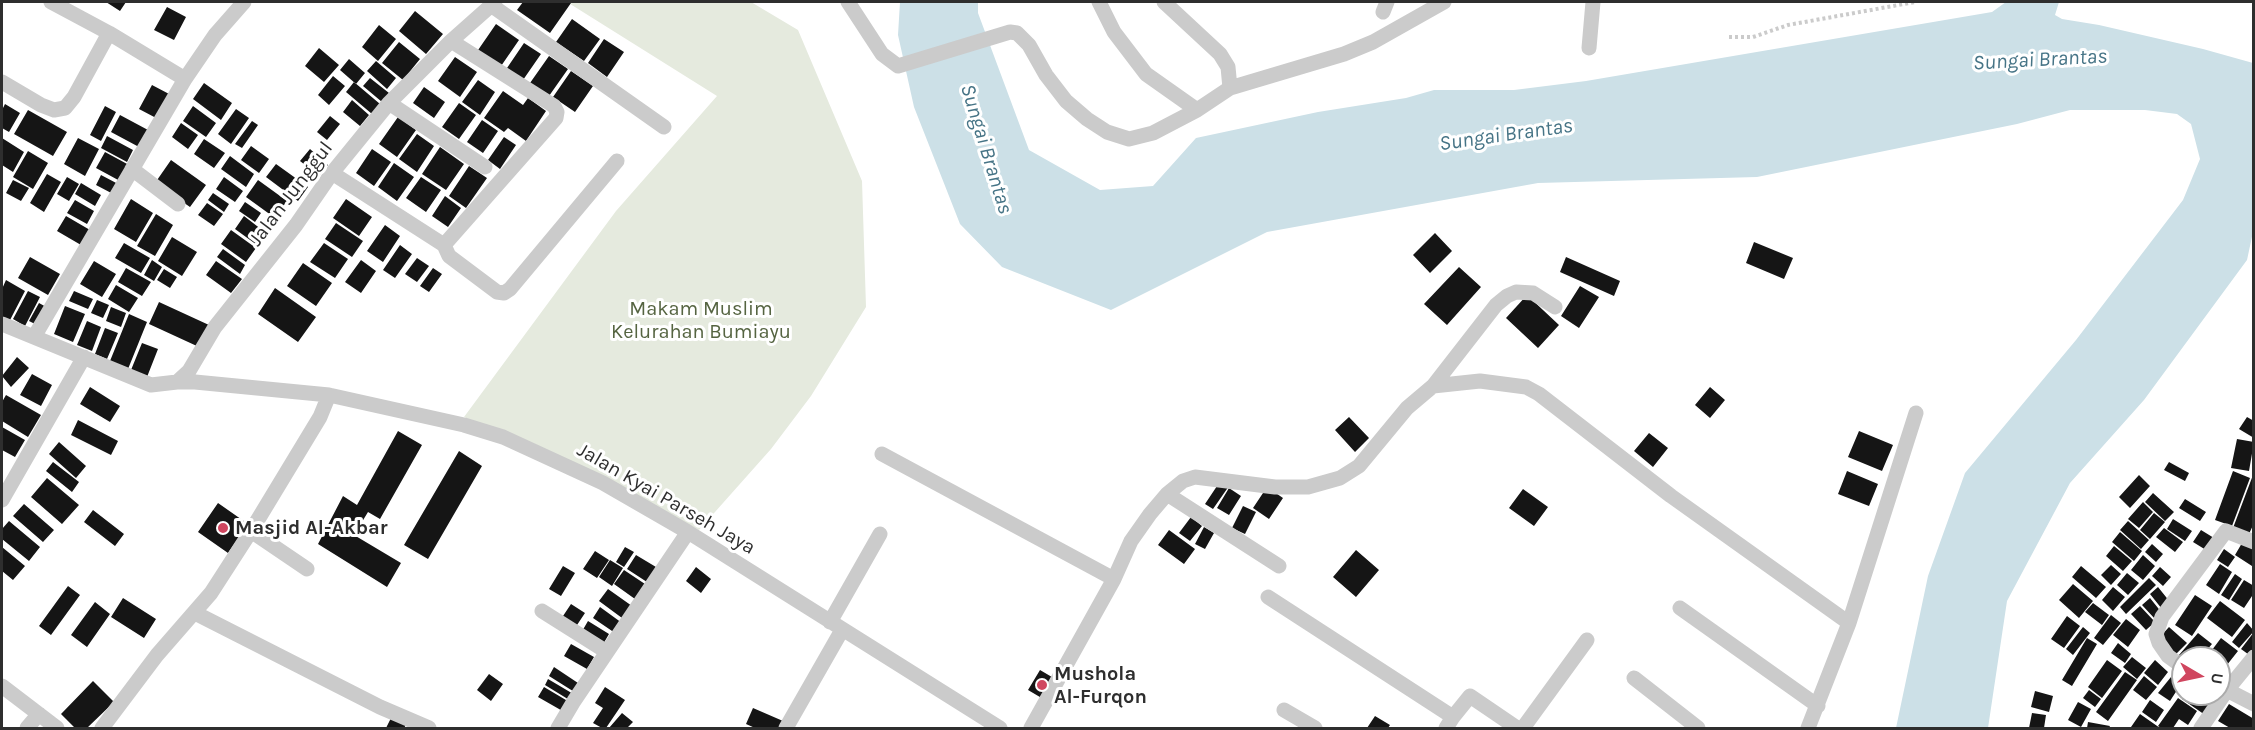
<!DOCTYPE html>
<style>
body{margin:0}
#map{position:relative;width:2255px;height:730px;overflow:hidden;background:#fff;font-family:Karla,sans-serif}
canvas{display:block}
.frame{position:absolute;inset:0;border:3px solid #2e2e2e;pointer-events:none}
.north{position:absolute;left:2171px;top:646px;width:60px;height:60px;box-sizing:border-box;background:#fff;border:2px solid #ababab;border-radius:50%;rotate:99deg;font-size:16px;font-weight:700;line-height:24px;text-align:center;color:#2e2e2e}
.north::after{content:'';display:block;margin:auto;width:21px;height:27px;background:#d0465f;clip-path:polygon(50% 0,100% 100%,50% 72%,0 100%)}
</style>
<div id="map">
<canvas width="2255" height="730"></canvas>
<div class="frame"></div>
<div class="north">U</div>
</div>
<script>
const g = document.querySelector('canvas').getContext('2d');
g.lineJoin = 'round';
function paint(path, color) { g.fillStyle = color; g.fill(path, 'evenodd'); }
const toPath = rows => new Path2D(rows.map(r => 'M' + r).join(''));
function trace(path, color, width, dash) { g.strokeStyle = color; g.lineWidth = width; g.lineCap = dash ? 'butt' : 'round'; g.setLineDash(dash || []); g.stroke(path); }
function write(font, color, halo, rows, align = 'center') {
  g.font = font + ' Karla,sans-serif'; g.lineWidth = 6; g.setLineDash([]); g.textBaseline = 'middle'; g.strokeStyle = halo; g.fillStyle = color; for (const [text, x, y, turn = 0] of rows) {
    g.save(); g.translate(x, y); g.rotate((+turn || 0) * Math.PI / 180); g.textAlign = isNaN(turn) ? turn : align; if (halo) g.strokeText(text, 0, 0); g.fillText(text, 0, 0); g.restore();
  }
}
paint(toPath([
 [567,2,751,2,798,30,862,181,866,307,811,396,771,449,699,530,464,417,616,211,717,96]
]), '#e5eade');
paint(toPath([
 [900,2,978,2,978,13,1029,150,1100,190,1153,186,1196,138,1318,112,1406,98,1434,90,1514,90,1586,81,1992,12,2006,2,2059,2,2055,15,2062,19,2099,25,2203,49,2253,63,2253,232,2247,260,2144,400,2070,483,2007,601,1988,728,1896,728,1928,576,1965,473,2076,340,2183,200,2200,159,2191,124,2177,114,2145,110,2070,110,2017,124,1757,177,1538,183,1267,232,1111,310,1002,267,960,224,914,107,898,35]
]), '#cce0e7');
paint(toPath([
 [106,2,126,2,120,11],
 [523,2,569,2,571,3,550,33,517,10],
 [167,7,186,17,174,40,154,30],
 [415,11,443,34,426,54,399,31],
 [572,19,600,39,584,61,556,42],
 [496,24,519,40,499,69,476,53],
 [379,25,396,39,378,61,362,47],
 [604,39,624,52,607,77,588,63],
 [399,42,420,59,403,80,382,63],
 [524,43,541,54,523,80,507,68],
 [319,48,339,65,324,82,305,66],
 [549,56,568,69,549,96,530,83],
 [455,57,477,72,460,97,438,81],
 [349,59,365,73,356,84,340,70],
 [376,61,396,78,387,89,367,71],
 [571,71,593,86,575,112,553,97],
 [333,76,345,86,329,105,318,95],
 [370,78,389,93,382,102,363,86],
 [478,80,495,92,480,115,462,102],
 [354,82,380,104,372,114,346,92],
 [204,83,232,103,221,120,193,99],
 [152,85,171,95,158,119,139,109],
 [424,87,445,102,434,118,413,103],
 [503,91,523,105,528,98,546,111,526,141,508,128,504,132,484,118],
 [352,100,369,115,360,126,343,112],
 [459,103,476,115,459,139,442,127],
 [5,104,20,113,9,132,2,128,2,110],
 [105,106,116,112,101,141,90,135],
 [193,106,216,123,206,137,183,121],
 [236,109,249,118,231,144,218,134],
 [28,110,67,132,53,156,14,134],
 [120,115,148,130,139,147,111,132],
 [330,116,340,124,327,140,317,132],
 [398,117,416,130,397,157,379,144],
 [482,120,498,131,483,153,467,142],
 [252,121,258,125,242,148,235,144],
 [181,123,198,135,188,149,172,137],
 [417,134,434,146,417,172,399,159],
 [107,136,133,150,127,162,101,148],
 [504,137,516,145,500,169,488,160],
 [2,138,24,152,13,172,2,165],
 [78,138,99,149,85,176,64,164],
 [204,139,225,153,214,168,194,154],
 [251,146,269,159,259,173,241,160],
 [440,147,464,164,446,190,422,174],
 [310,149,328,165,319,176,300,161],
 [372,149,391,162,374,186,356,173],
 [28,151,48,163,33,189,13,177],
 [105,152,129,165,120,181,96,168],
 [230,156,254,174,246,187,221,169],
 [171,160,206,185,190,207,155,183],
 [394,163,414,177,397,201,378,187],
 [276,164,308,187,298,201,266,177],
 [469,166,487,178,466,208,449,196],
 [47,174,61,182,44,212,30,203],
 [101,175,120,185,115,195,96,185],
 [67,177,79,184,69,201,57,194],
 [224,177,243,191,235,202,216,189],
 [421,177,441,190,426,212,406,198],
 [13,180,29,188,21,201,6,193],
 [258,180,287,201,275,218,246,197],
 [81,183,101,195,95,206,75,194],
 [213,193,229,204,224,212,208,200],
 [445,196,461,208,448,227,432,216],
 [131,199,153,213,136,242,114,229],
 [346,199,372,217,359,236,333,218],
 [75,200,94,211,87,224,67,213],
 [245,202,261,213,255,222,239,211],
 [207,203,223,214,214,226,198,215],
 [156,214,173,225,155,256,137,246],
 [66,216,90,230,81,245,57,231],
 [244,216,266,233,257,245,235,229],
 [336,223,363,241,352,257,325,239],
 [385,225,400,236,383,262,367,251],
 [231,230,256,248,246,262,221,244],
 [1435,233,1452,251,1430,273,1413,255],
 [172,237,197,252,182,276,158,261],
 [1754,242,1793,258,1784,279,1746,263],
 [124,243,150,258,141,273,115,258],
 [324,243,348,259,335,278,310,262],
 [400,245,412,254,395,278,383,270],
 [223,249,245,265,240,274,217,257],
 [30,257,60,274,48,295,18,278],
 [1566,257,1620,281,1614,296,1560,272],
 [417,258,429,266,417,282,405,274],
 [152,260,162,267,154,281,144,275],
 [361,260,376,271,361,293,345,282],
 [94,261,116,274,102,297,80,284],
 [216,261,242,279,231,293,206,275],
 [303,263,332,283,316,306,287,286],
 [1459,267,1481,287,1447,325,1424,304],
 [126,268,151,282,142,296,118,282],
 [433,268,442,274,429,292,420,286],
 [164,269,177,277,170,288,157,280],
 [6,280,25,291,9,322,2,318,2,289],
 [116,285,138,298,129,312,108,299],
 [1580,286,1599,297,1579,328,1561,316],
 [275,288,316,317,298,342,258,314],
 [28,291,40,297,25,326,13,319],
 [74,291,93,299,88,309,69,301],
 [1527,295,1559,325,1538,348,1506,318],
 [97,300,109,305,103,318,91,313],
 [159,302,209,325,199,347,149,324],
 [39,303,48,308,39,326,29,321],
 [65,306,85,314,73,342,54,334],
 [111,307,126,313,121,327,106,321],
 [129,314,147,322,128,369,110,361],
 [87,321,101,327,92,351,77,345],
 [105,328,118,333,107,359,95,354],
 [142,343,158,349,147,377,131,370],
 [17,357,29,368,11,387,2,376],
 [32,374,52,385,41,406,20,395],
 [90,387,120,406,110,422,80,404],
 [1710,387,1725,400,1710,418,1695,405],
 [6,395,41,415,28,437,2,421,2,402],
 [1349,417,1369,438,1355,452,1335,430],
 [2247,417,2254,421,2254,438,2239,429],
 [78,420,118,441,111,455,71,435],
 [2,427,25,440,15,457,2,450],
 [398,431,422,445,380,519,368,512,354,535,401,563,387,587,318,544,343,496,357,505],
 [1859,431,1893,445,1882,471,1848,457],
 [1649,433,1668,448,1653,467,1634,451],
 [2237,439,2254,442,2249,471,2231,468],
 [59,442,86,466,76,478,49,454],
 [459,451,482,466,428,559,404,545],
 [53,462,79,482,72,492,46,471],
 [2169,462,2189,473,2185,481,2164,470],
 [1847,471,1878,484,1869,506,1838,494],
 [2233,471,2250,478,2232,526,2215,520],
 [2139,475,2150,486,2130,508,2119,497],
 [2253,475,2254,523,2249,534,2233,528],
 [47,478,79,505,62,524,31,497],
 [1221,480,1229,486,1213,509,1205,504],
 [1267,487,1283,498,1269,519,1253,508],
 [1229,488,1241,496,1229,515,1217,508],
 [1523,489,1548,507,1534,526,1509,508],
 [2153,493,2174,512,2165,521,2145,502],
 [2185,499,2206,512,2200,521,2179,508],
 [2143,502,2153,512,2139,528,2128,519],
 [218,503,248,524,228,553,198,532],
 [24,504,54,530,43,542,13,516],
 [1243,506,1256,512,1245,534,1232,528],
 [93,510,124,534,115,546,84,522],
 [2154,513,2165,522,2150,539,2140,530],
 [1191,517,1202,526,1190,541,1179,533],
 [2173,519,2192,531,2185,541,2167,529],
 [9,521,40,547,29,561,2,539,2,529],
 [2128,521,2149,540,2141,549,2120,530],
 [1204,527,1214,533,1205,549,1195,544],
 [2164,528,2183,542,2175,552,2156,537],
 [1169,530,1195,549,1184,564,1158,545],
 [2201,530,2214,538,2206,550,2193,542],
 [2120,532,2142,551,2134,561,2112,542],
 [2242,543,2254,550,2252,566,2235,555],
 [2152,544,2163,554,2156,562,2145,552],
 [2114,546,2132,561,2123,571,2106,556],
 [2,547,25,566,13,580,2,571],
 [625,547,634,552,624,567,616,562],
 [2224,549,2235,557,2228,567,2217,560],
 [1356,550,1379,570,1356,597,1333,577],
 [595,551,609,560,597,578,583,569],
 [636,555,656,567,647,582,627,569],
 [2143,555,2155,566,2143,580,2131,570],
 [610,560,623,568,612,586,599,577],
 [2220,564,2232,572,2219,594,2206,585],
 [2111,565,2121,574,2111,585,2101,575],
 [563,566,575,573,561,596,549,589],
 [2081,566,2106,587,2096,598,2072,577],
 [696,567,711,579,701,593,686,581],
 [2160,567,2171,577,2163,586,2152,576],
 [624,570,645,584,635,599,614,584],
 [2127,573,2139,583,2128,595,2117,585],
 [2235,574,2242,579,2229,600,2221,595],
 [2149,578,2156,585,2126,614,2120,607],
 [2244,580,2254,586,2254,593,2244,608,2231,600],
 [2073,584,2093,601,2079,618,2059,600],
 [68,586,80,595,51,635,39,626],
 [2113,587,2125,597,2113,611,2102,600],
 [2158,587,2170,602,2162,609,2150,594],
 [608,589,632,606,622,618,599,601],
 [2195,595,2212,606,2192,636,2175,625],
 [123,598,156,619,144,638,111,617],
 [2150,598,2162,613,2155,619,2142,605],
 [2220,601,2245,620,2232,637,2207,618],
 [95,602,110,614,87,647,71,635],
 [2093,603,2109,615,2102,625,2085,612],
 [571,604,585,613,575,628,561,619],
 [2140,606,2155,622,2146,630,2131,614],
 [600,607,622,623,615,633,593,618],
 [2111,615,2121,623,2103,645,2094,638],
 [2067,616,2080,626,2064,648,2051,639],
 [2126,619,2140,630,2128,647,2113,635],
 [588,621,609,634,602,646,581,633],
 [2247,623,2254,631,2239,648,2232,642],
 [2083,627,2090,633,2073,655,2066,649],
 [2169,627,2187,643,2176,654,2159,638],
 [2254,632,2254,655,2252,657,2241,649],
 [2198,633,2212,644,2200,658,2182,658,2179,655],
 [2087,638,2097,644,2072,686,2062,680],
 [2221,638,2238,651,2219,675,2219,658,2206,658],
 [2118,643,2131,654,2125,663,2111,653],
 [571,644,594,657,587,669,564,656],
 [2132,657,2146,668,2137,679,2123,667],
 [2107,660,2122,671,2102,698,2088,687],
 [2155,660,2168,672,2158,685,2144,673],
 [554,667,581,685,576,693,549,676],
 [1040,670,1057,680,1045,700,1028,690],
 [2125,672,2137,680,2108,721,2096,712],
 [489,674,503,684,491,701,477,690],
 [2144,676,2157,687,2146,700,2133,690],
 [2171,677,2181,684,2170,701,2158,693],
 [548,679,575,695,571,701,545,685],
 [93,681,114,702,87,728,75,728,61,714],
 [544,687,571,703,566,713,538,697],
 [605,687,625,700,606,728,602,728,593,723,603,708,595,703],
 [2089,690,2101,699,2095,707,2083,698],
 [2035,691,2053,696,2049,712,2031,707],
 [2186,694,2206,694,2218,702,2208,717,2182,699],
 [2178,698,2197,711,2188,725,2179,719,2173,728,2161,728,2158,726],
 [2150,700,2164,710,2156,722,2142,712],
 [2078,702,2091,709,2081,727,2068,720],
 [2229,704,2254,719,2254,728,2230,728,2218,721],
 [753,708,783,721,779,728,755,728,746,724],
 [622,713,633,722,627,728,609,728],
 [2032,713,2046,715,2044,728,2029,728],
 [2140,714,2160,728,2133,728,2131,727],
 [1375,716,1390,725,1388,728,1367,728],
 [391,718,406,725,404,728,386,728],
 [2088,722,2110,726,2109,728,2087,728]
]), '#151515');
trace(toPath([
 [1729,37,1753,37,1788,25,1915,2]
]), '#cbcbcb', 4, [3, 3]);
trace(toPath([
 [51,2,109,33],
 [848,2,882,54,898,66,1010,32,1017,33,1029,45,1046,75,1066,101,1087,119,1107,132,1129,139,1153,133,1197,110,1230,88,1344,54,1373,42,1444,2],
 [1099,2,1114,32,1146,74,1197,110],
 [1164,2,1220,54,1228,67,1230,88],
 [491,5,664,127],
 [1383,12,1387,2],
 [1589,48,1593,2],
 [2,82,41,105,54,110,65,108,74,97,109,33,185,79],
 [389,103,485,167],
 [132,169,178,204],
 [332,173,444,245,449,256,497,292,504,293,510,289,617,161],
 [444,245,556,118,557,112,554,106,451,41],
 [2,324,151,385,177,382,195,382,329,395,464,425,503,437,603,483,688,532,1000,728],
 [34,337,185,79,215,35,244,2],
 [177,382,189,371,215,327,296,225,332,173,389,103,451,41,495,2],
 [1433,386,1496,305,1507,296,1516,292,1533,293,1555,307],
 [882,454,1114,579],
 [1167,494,1279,566],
 [2,500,84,357],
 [251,531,307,569],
 [1268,597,1453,717,1446,728],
 [1680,608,1818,706],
 [542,611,607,652],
 [195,613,380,707,429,728],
 [830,622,880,534],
 [2183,667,2168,656,2159,643,2156,634,2162,617,2226,531,2254,542],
 [1634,678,1698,728],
 [2,686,57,728],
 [2219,686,2254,704],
 [1284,710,1315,728],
 [1453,717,1470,696,1517,728],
 [27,728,39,714],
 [102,728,157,655,211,593,251,531,320,417,329,395],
 [558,728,574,701,688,532],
 [786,728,842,630],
 [1031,728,1114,579,1131,541,1150,514,1167,494,1183,481,1195,477,1275,487,1308,487,1340,478,1359,466,1407,408,1433,386,1480,381,1526,387,1539,394,1671,496,1849,623,1916,413],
 [1523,728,1587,640],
 [1808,728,1849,623],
 [2201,728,2227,690,2254,657]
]), '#cbcbcb', 15);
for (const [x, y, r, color] of [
 [223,528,6,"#d0465f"],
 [1042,685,6,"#d0465f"]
]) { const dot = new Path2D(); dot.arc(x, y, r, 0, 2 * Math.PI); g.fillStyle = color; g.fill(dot); trace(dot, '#fff', 2); }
write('20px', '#2e2e2e', '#fff', [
 ["Jalan Junggul",291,194,-53],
 ["Jalan Kyai Parseh Jaya",666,499,30]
]);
write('20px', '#556441', '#fff', [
 ["Makam Muslim",701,309],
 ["Kelurahan Bumiayu",701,332]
]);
write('bold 20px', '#2e2e2e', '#fff', [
 ["Masjid Al-Akbar",235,528],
 ["Mushola",1054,674],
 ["Al-Furqon",1054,697]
], 'left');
write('italic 21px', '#467486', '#fff', [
 ["Sungai Brantas",2040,60,-3],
 ["Sungai Brantas",1506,135,-8],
 ["Sungai Brantas",986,149,73]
]);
</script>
